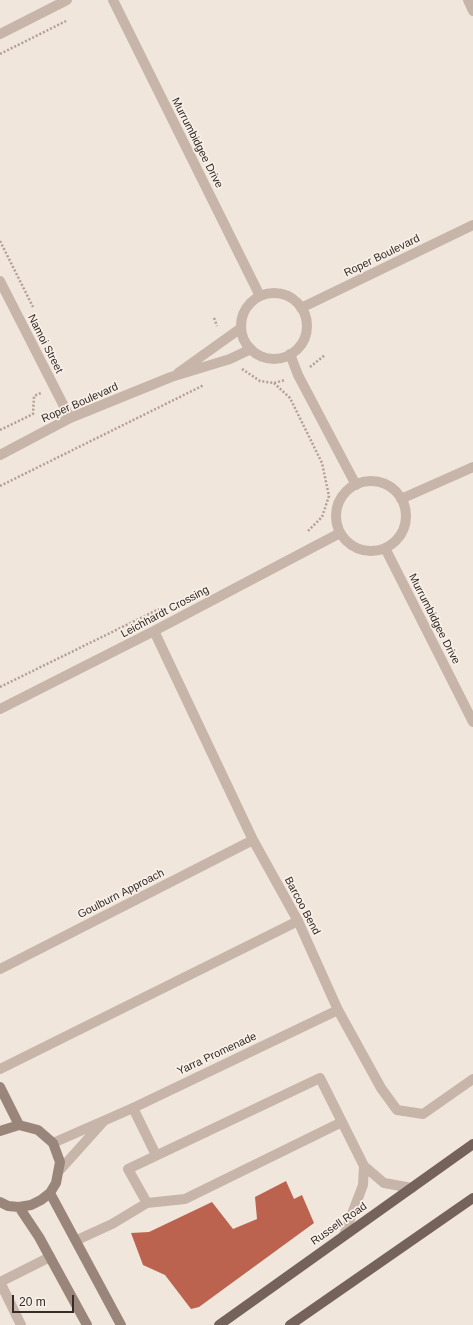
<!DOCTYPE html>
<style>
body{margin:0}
#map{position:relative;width:473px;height:1325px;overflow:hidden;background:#f0e6dc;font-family:Arial,sans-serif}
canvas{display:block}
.scale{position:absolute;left:12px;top:1295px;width:62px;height:18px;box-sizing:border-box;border:2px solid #352c28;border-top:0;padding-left:5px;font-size:12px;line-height:14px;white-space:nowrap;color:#352c28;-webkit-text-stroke:3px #f8f0e8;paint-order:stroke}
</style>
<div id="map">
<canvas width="473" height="1325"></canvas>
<div class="scale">20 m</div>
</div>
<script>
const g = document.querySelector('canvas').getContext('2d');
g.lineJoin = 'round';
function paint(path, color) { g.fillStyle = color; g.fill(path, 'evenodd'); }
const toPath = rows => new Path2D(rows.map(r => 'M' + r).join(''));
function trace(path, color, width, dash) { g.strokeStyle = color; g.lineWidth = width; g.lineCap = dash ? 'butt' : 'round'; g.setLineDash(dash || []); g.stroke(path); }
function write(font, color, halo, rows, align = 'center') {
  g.font = font + ' Arial,sans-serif'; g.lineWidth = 3.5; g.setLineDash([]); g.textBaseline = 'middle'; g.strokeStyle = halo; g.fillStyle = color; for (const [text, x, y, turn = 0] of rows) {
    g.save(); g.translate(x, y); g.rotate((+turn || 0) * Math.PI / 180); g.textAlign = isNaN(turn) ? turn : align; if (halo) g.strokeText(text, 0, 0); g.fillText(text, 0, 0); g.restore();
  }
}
paint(toPath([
 [286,1181,294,1199,302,1195,314,1223,199,1307,191,1309,165,1275,143,1265,131,1233,149,1232,212,1202,233,1229,257,1219,255,1197]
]), '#bc634f');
trace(toPath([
 [0,54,66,21],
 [0,241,33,307],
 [214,318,217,326],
 [310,367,325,355],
 [242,369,260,381,274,383,285,380],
 [274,383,290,398,322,463,329,496,322,517,308,531],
 [0,430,33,414,34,396,41,393],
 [0,486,204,385],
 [0,687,159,609]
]), '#b39f94', 2.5, [2, 2]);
trace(toPath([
 [0,1069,298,921],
 [133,1108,156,1155],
 [342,1122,364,1166,384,1183,412,1188],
 [344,1235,363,1185,364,1166],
 [77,1240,112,1224,147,1203,185,1199,342,1122,320,1078,128,1169,147,1203],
 [0,1282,50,1257],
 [0,1282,21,1325]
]), '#c7b5a9', 10);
trace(toPath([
 [113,0,260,296],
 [468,0,473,11],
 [0,34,67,0],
 [0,281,70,418],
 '241 326a33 33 0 1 1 66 0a33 33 0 1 1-66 0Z',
 [301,308,473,225],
 [290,354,298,375,356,485],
 [178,373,241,328],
 [0,455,70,418,171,377,230,359,251,349],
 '336 516a35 35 0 1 1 70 0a35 35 0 1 1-70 0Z',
 [401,499,473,467],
 [385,548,473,722],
 [154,631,253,840,298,921,338,1010,381,1088,397,1110,423,1114,473,1079],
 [0,709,154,631,340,533],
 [0,969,253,840],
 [53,1143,133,1108,338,1010],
 [59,1171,103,1122]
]), '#c7b5a9', 10);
trace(toPath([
 [0,1087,19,1125],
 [0,1131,19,1125,38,1130,53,1143,60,1162,56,1183,50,1193,41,1200,31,1205,19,1207,8,1206,0,1202],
 [50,1193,121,1325],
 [19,1207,39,1237,87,1325]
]), '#9a857b', 10);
trace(toPath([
 [219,1325,473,1144],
 [290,1325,473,1198]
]), '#75625b', 10);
write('11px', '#352c28', '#f8f0e8', [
 ["Murrumbidgee Drive",197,143,63],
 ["Roper Boulevard",382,256,-26],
 ["Namoi Street",45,344,63],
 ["Roper Boulevard",80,403,-24],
 ["Leichhardt Crossing",165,612,-28],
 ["Murrumbidgee Drive",434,619,63],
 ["Goulburn Approach",121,894,-27],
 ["Barcoo Bend",302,906,62],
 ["Yarra Promenade",217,1054,-25],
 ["Russell Road",339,1224,-35]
]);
</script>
